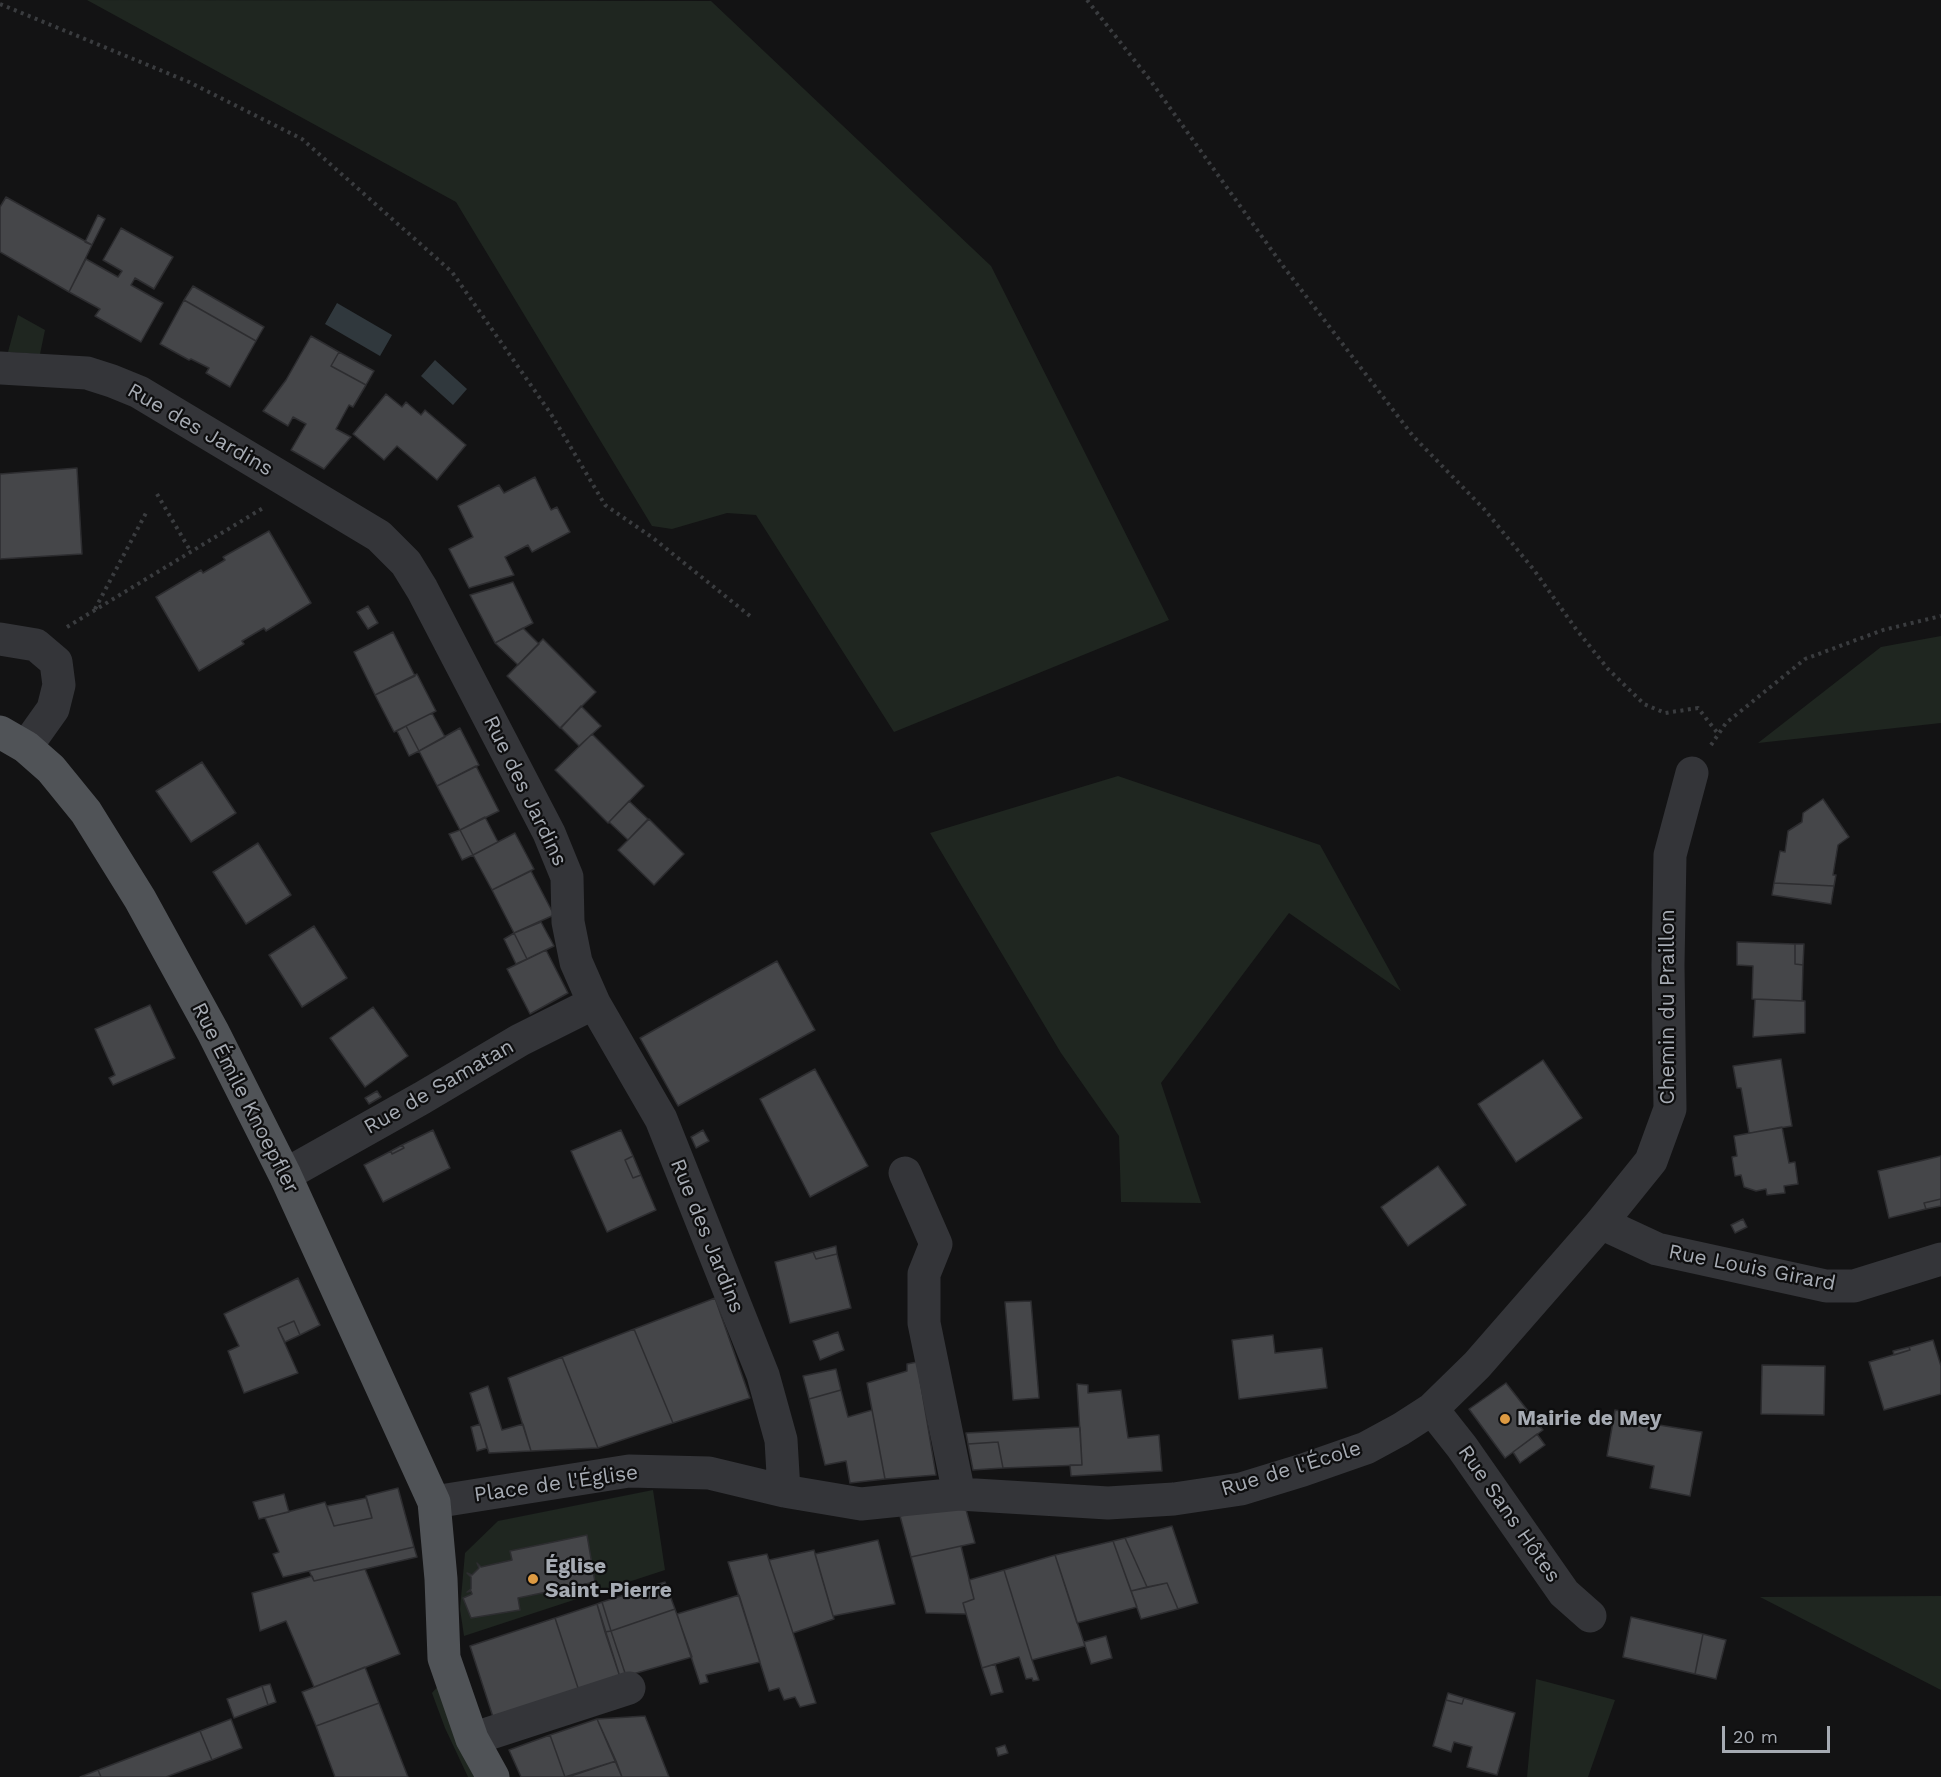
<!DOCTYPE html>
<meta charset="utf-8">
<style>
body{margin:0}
#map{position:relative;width:1941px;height:1777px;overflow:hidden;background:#131314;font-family:"Work Sans",sans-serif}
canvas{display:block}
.scale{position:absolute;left:1722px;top:1726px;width:108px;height:27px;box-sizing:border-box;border:3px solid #a6abb3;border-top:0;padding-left:8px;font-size:18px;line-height:21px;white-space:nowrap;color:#a6abb3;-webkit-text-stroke:4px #0e0e0f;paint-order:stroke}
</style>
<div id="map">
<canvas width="1941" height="1777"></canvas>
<div class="scale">20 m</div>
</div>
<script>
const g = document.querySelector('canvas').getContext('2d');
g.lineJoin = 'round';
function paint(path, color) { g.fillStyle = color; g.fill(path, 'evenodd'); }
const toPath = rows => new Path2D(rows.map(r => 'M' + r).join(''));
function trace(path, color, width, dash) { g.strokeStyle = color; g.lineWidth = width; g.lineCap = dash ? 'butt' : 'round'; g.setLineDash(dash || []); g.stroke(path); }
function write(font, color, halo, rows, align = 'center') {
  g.font = font + ' "Work Sans",sans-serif'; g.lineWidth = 4.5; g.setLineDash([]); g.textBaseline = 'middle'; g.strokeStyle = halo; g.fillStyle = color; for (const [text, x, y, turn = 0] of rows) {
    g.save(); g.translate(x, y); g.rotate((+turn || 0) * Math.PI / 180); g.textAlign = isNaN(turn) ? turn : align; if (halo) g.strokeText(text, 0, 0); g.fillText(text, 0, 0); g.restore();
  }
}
paint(toPath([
 [87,0,711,1,991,266,1169,620,894,732,756,515,727,513,672,529,652,526,456,202],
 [18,315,45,330,40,354,8,352],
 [1941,636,1941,723,1758,743,1881,647],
 [1118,776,1320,845,1401,991,1289,913,1161,1083,1201,1203,1121,1202,1119,1136,1061,1053,930,833],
 [653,1490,665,1570,464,1636,460,1609,465,1553,498,1521],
 [1941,1596,1941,1690,1760,1597],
 [1536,1679,1615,1700,1588,1777,1527,1777],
 [438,1686,478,1777,468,1777,445,1728,432,1693]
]), '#1f2620');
paint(toPath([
 [337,303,392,335,380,356,325,324],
 [435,360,467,389,453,405,421,376]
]), '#30383d');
const building = toPath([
 [6,197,92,245,69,292,0,252,0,207,6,197],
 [98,215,105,219,92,245,85,242,98,215],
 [121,228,173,257,154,289,135,278,131,285,163,303,141,342,95,316,100,309,69,292,86,259,118,277,122,271,103,260,121,228],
 [193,286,264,327,256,341,184,300,193,286],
 [184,300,256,341,230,387,206,373,209,368,191,359,189,360,160,344,184,300],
 [311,336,339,352,331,366,366,385,353,407,349,405,336,429,351,437,324,469,291,450,306,424,293,417,288,426,263,411,286,380,311,336],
 [339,352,374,371,366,385,331,366,339,352],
 [386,394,402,407,406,402,421,415,425,410,466,445,437,480,397,446,384,460,353,434,386,394],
 [77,468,82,554,0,559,0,474,77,468],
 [535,477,551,510,557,507,570,532,532,552,528,545,505,557,514,575,469,588,449,549,473,537,458,506,499,485,504,493,535,477],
 [269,531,311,603,266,631,264,628,242,641,244,644,199,671,156,597,201,570,203,573,225,560,223,557,269,531],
 [513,582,533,623,495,643,470,595,513,582],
 [368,606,378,623,368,629,357,612,368,606],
 [523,628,539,644,518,665,495,643,523,628],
 [393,632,415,676,375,695,354,652,393,632],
 [543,639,596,692,560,728,507,676,543,639],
 [417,674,436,711,394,732,375,695,417,674],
 [581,706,601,726,579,746,561,728,581,706],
 [432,713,445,737,419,751,406,726,432,713],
 [406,726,419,751,409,756,397,731,406,726],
 [460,728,479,765,437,786,419,751,460,728],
 [592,734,644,786,608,823,555,770,592,734],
 [202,762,236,813,191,842,156,791,202,762],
 [476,766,499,811,460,830,437,786,476,766],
 [1823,799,1849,837,1838,845,1833,875,1836,875,1834,886,1774,883,1780,851,1785,852,1788,831,1802,822,1803,813,1823,799],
 [629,801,648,819,628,840,609,822,629,801],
 [485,817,498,842,473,855,460,830,485,817],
 [649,819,684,854,654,885,618,850,649,819],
 [460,830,473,855,462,860,449,834,460,830],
 [515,833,534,869,492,890,473,855,515,833],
 [258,843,291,895,246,924,213,872,258,843],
 [531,871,554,915,514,933,492,890,531,871],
 [1774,883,1834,886,1831,904,1772,895,1774,883],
 [541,922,554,946,527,959,514,933,541,922],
 [314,926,347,978,302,1007,269,955,314,926],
 [514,933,527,959,516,964,504,939,514,933],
 [1737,942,1795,944,1795,964,1803,965,1802,1001,1752,999,1753,966,1737,965,1737,942],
 [1795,944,1804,944,1803,965,1795,964,1795,944],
 [546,950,568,993,530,1014,507,969,546,950],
 [777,961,815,1030,678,1106,640,1038,777,961],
 [1755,999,1805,1001,1805,1033,1753,1037,1755,999],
 [150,1005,175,1058,113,1085,109,1078,115,1075,95,1029,150,1005],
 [373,1007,408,1056,365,1087,330,1038,373,1007],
 [1781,1059,1792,1126,1749,1133,1741,1088,1737,1088,1733,1066,1781,1059],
 [1543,1060,1582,1118,1516,1162,1478,1104,1543,1060],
 [815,1069,868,1166,810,1197,760,1099,815,1069],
 [377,1091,381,1097,369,1104,365,1098,377,1091],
 [1782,1127,1789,1163,1795,1162,1798,1184,1784,1186,1785,1193,1767,1195,1766,1189,1756,1191,1744,1187,1741,1175,1735,1176,1732,1157,1737,1156,1734,1136,1782,1127],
 [433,1130,450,1168,383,1202,364,1165,391,1151,392,1154,404,1148,402,1145,433,1130],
 [621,1130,633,1156,625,1160,633,1178,641,1175,656,1210,607,1232,571,1151,621,1130],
 [703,1130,709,1141,696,1148,691,1137,703,1130],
 [402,1145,404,1148,392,1154,391,1151,402,1145],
 [633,1156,641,1175,633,1178,625,1160,633,1156],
 [1941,1156,1941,1199,1924,1203,1926,1209,1889,1218,1878,1171,1941,1156],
 [1438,1166,1466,1205,1408,1246,1381,1207,1438,1166],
 [1941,1199,1941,1206,1926,1209,1924,1203,1941,1199],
 [1743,1219,1747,1227,1735,1233,1731,1225,1743,1219],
 [836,1246,837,1254,816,1259,813,1252,836,1246],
 [813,1252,816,1259,837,1254,851,1308,790,1323,775,1262,813,1252],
 [298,1278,320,1325,300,1335,294,1321,278,1328,298,1373,244,1393,228,1351,239,1346,224,1314,298,1278],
 [715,1298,750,1398,673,1423,634,1329,715,1298],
 [1031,1301,1039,1398,1013,1400,1005,1302,1031,1301],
 [294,1321,300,1335,285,1342,278,1328,294,1321],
 [634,1329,673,1423,598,1448,562,1357,634,1329],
 [838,1332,844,1350,820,1360,813,1341,838,1332],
 [1273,1335,1275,1353,1322,1348,1327,1388,1239,1399,1232,1340,1273,1335],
 [1933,1340,1941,1366,1941,1394,1884,1410,1869,1362,1910,1350,1909,1347,1933,1340],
 [1909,1347,1910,1350,1894,1355,1893,1351,1909,1347],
 [562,1357,598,1448,531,1451,508,1378,562,1357],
 [917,1362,936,1475,885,1479,867,1383,907,1371,907,1364,917,1362],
 [1762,1365,1825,1366,1824,1415,1761,1414,1762,1365],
 [836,1369,841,1390,809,1399,803,1376,836,1369],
 [1506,1383,1543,1430,1505,1458,1469,1409,1506,1383],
 [1077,1384,1088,1385,1088,1393,1121,1390,1128,1438,1159,1435,1162,1471,1071,1476,1070,1465,1082,1465,1077,1384],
 [488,1386,502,1430,523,1424,531,1451,489,1453,470,1393,488,1386],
 [841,1390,848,1417,872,1410,885,1479,850,1483,846,1461,825,1465,809,1399,841,1390],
 [1527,1410,1533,1410,1541,1421,1541,1428,1527,1410],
 [1615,1410,1654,1417,1653,1424,1702,1432,1690,1496,1650,1488,1654,1466,1607,1456,1615,1410],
 [480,1424,487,1448,477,1451,471,1427,480,1424],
 [1080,1427,1082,1465,1003,1468,998,1442,968,1444,966,1433,1080,1427],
 [1537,1434,1545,1445,1520,1463,1513,1452,1537,1434],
 [998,1442,1003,1468,973,1470,968,1444,998,1442],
 [398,1488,414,1547,283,1577,273,1554,279,1552,265,1518,325,1502,334,1526,372,1518,366,1496,398,1488],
 [284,1494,289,1512,259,1519,253,1502,284,1494],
 [366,1498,372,1518,334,1526,327,1506,366,1498],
 [964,1502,975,1543,911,1557,900,1516,964,1502],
 [1172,1526,1198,1603,1178,1609,1167,1583,1147,1587,1125,1538,1172,1526],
 [587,1535,595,1582,518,1598,520,1610,471,1618,463,1598,472,1594,471,1591,467,1592,471,1589,471,1577,467,1573,472,1575,479,1568,477,1563,481,1567,512,1560,510,1551,587,1535],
 [1125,1538,1147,1587,1131,1591,1113,1541,1125,1538],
 [878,1540,895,1604,833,1616,815,1554,878,1540],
 [1113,1541,1137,1607,1077,1623,1055,1555,1113,1541],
 [961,1546,974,1599,963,1603,966,1614,926,1613,911,1557,961,1546],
 [414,1547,417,1557,314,1581,309,1571,414,1547],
 [814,1550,834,1619,793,1633,769,1560,814,1550],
 [767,1554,816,1703,800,1707,795,1697,784,1700,779,1688,769,1691,728,1562,767,1554],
 [1055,1555,1085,1646,1032,1660,1004,1570,1055,1555],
 [365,1569,400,1654,314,1687,286,1621,260,1631,252,1593,312,1576,314,1581,365,1569],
 [1004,1570,1032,1660,1039,1680,1033,1681,1032,1678,1026,1679,1019,1657,982,1668,963,1603,974,1599,969,1580,1004,1570],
 [665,1582,675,1609,611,1631,602,1602,665,1582],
 [1167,1583,1178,1609,1141,1619,1131,1591,1167,1583],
 [739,1595,760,1662,706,1675,708,1682,700,1684,677,1614,739,1595],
 [602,1602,611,1631,605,1632,597,1604,602,1602],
 [597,1604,620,1677,579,1691,555,1618,597,1604],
 [675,1609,692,1657,626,1676,611,1631,675,1609],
 [1631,1617,1703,1634,1695,1674,1623,1657,1631,1617],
 [555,1618,579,1691,494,1720,470,1646,555,1618],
 [611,1631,626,1676,620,1677,605,1632,611,1631],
 [1703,1634,1726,1640,1716,1679,1695,1674,1703,1634],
 [1106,1636,1112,1658,1091,1664,1084,1642,1106,1636],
 [995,1664,1003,1692,991,1695,982,1668,995,1664],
 [365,1667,379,1703,316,1726,302,1692,365,1667],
 [270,1684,276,1702,268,1705,262,1686,270,1684],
 [262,1686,268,1705,234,1718,227,1699,262,1686],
 [1448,1693,1464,1698,1462,1704,1446,1700,1448,1693],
 [1464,1698,1515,1713,1497,1775,1467,1767,1472,1747,1454,1742,1451,1752,1433,1746,1446,1700,1462,1704,1464,1698],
 [379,1703,408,1777,335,1777,316,1726,379,1703],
 [645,1716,669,1777,622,1777,597,1719,645,1716],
 [231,1719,242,1748,212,1760,200,1731,231,1719],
 [597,1719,616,1761,565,1777,550,1735,597,1719],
 [200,1731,212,1760,166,1777,101,1777,98,1770,200,1731],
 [550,1735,565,1777,521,1777,509,1750,550,1735],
 [1005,1745,1008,1753,998,1756,996,1748,1005,1745],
 [616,1761,622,1777,568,1777,616,1761],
 [98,1770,101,1777,80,1777,98,1770]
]);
paint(building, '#454649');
trace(building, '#2d2d30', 1.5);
trace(toPath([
 [1087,0,1150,80,1283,266,1413,436,1484,509,1534,570,1576,629,1608,669,1644,704,1665,713,1698,708,1719,735],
 [0,4,189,82,302,139,452,272,551,414,605,505,653,538,750,616],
 [157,494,191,552],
 [95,609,146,513],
 [67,627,263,508],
 [1711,745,1726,723,1805,659,1883,630,1941,616]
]), '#3a3c3f', 4, [3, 4.5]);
trace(toPath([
 [0,368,87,373,112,381,139,392,379,536,406,563,422,589,549,833,567,877,568,922,576,962,594,1003,661,1119,763,1375,781,1440,784,1491],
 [0,639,36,645,56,662,59,685,53,709,26,747],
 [905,1173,936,1244,924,1274,924,1323,959,1494],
 [285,1175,422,1098,520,1040,594,1003],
 [1601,1223,1657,1249,1826,1286,1854,1286,1941,1259],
 [1432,1409,1462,1447,1564,1593,1590,1616],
 [434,1502,629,1471,709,1473,784,1491,861,1504,959,1494,1108,1503,1174,1499,1241,1489,1303,1470,1366,1448,1401,1429,1432,1409,1477,1365,1601,1223,1651,1161,1670,1109,1668,965,1670,855,1692,773],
 [472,1739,629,1688]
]), '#343539', 33);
trace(toPath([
 [0,732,26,747,51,769,86,812,140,899,213,1032,285,1175,434,1502,441,1579,444,1658,472,1739,493,1777]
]), '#505357', 33);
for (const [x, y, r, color] of [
 [1505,1419,6,"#dd9a42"],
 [533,1579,6,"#dd9a42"]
]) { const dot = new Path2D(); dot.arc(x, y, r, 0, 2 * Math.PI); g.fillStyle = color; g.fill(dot); trace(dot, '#0e0e0f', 2); }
write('21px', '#a6abb3', '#0e0e0f', [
 ["Rue des Jardins",200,430,30],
 ["Rue des Jardins",525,791,64],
 ["Chemin du Praillon",1668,1007,-90],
 ["Rue de Samatan",439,1087,-30],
 ["Rue Émile Knoepfler",245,1098,63],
 ["Rue des Jardins",707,1236,68],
 ["Rue Louis Girard",1752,1268,11],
 ["Rue de l'École",1291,1469,-17],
 ["Place de l'Église",556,1484,-8],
 ["Rue Sans Hôtes",1509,1514,55]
]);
write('bold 21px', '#a6abb3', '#0e0e0f', [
 ["Mairie de Mey",1517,1419],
 ["Église",545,1567],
 ["Saint-Pierre",545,1591]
], 'left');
</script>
